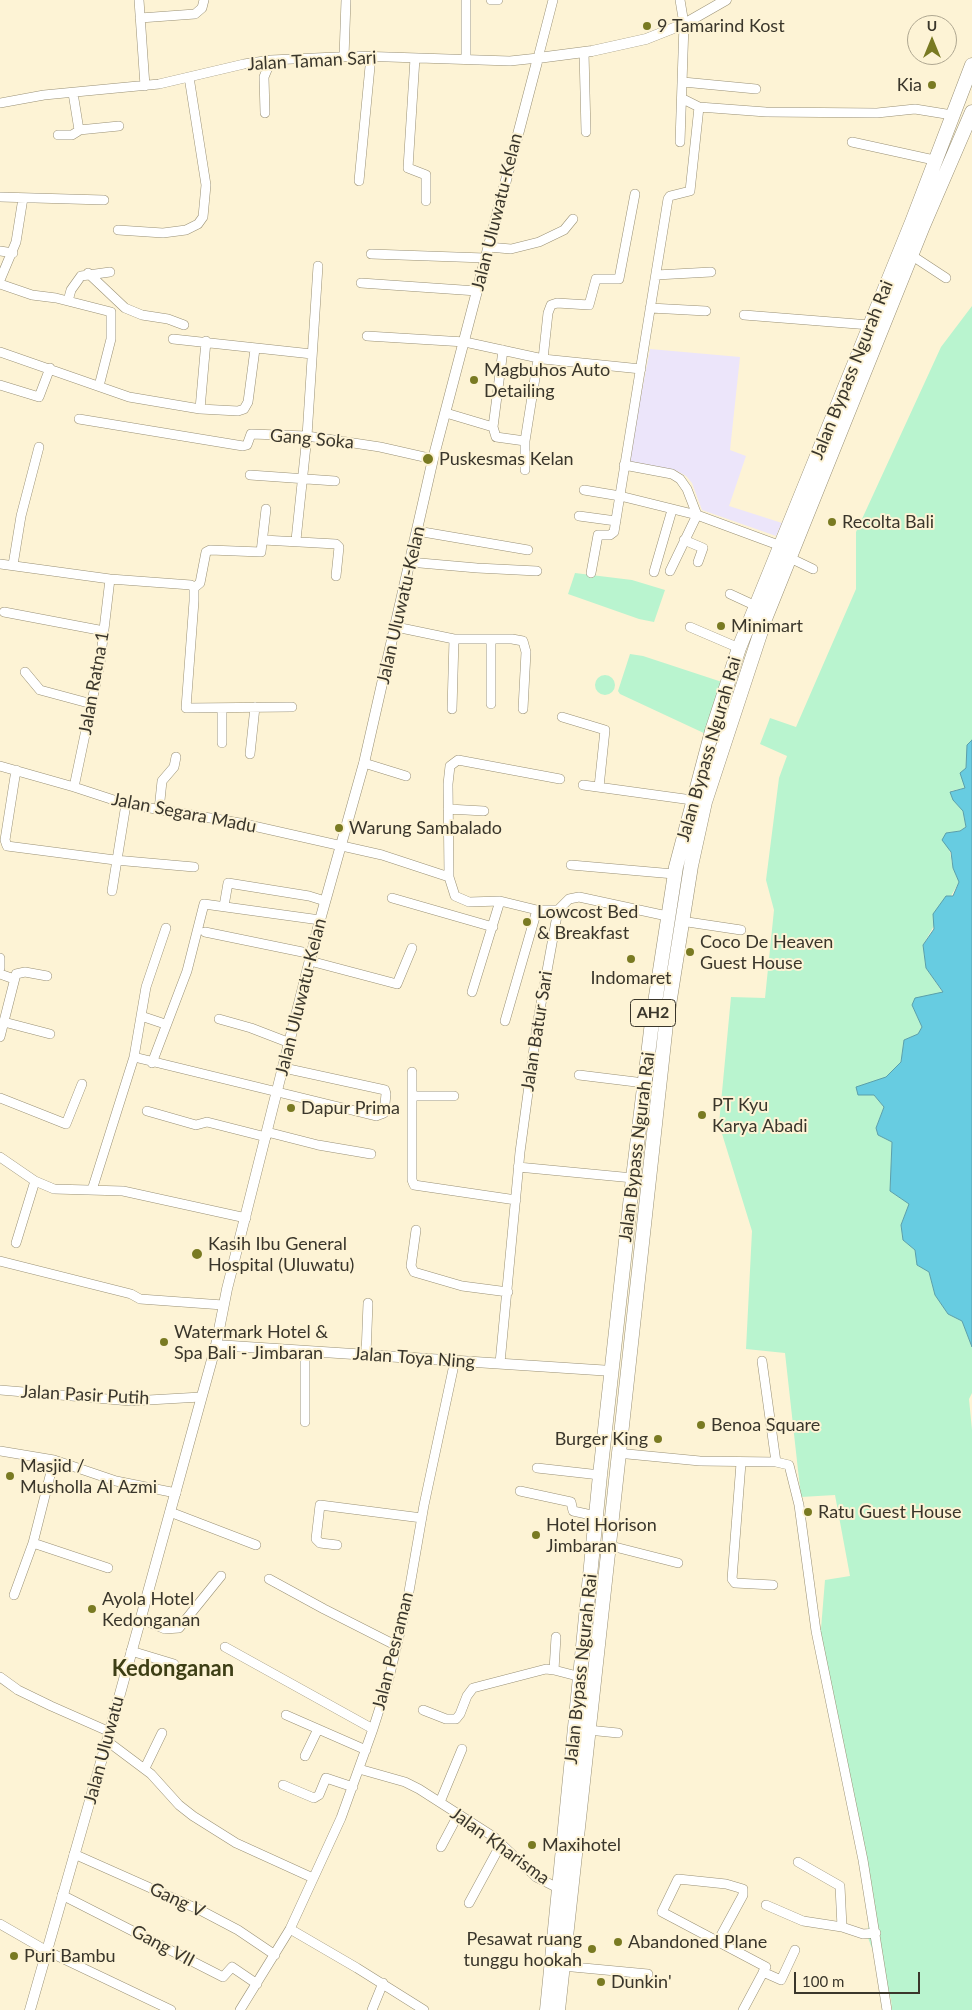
<!DOCTYPE html>
<style>
body{margin:0}
#map{position:relative;width:972px;height:2010px;overflow:hidden;background:#fdf3d5;font-family:Lato,sans-serif}
canvas{display:block}
.north{position:absolute;left:907px;top:15px;width:50px;height:50px;box-sizing:border-box;background:#fdf3d5;border:1px solid #afa791;border-radius:50%;rotate:0deg;font-size:14px;font-weight:700;line-height:20px;text-align:center;color:#3a362b}
.north::after{content:'';display:block;margin:auto;width:18px;height:22px;background:#797a22;clip-path:polygon(50% 0,100% 100%,50% 72%,0 100%)}
.scale{position:absolute;left:794px;top:1972px;width:126px;height:22px;box-sizing:border-box;border:2px solid #3a362b;border-top:0;padding-left:6px;font-size:15px;line-height:18px;white-space:nowrap;color:#3a362b;-webkit-text-stroke:4px #fdf3d5;paint-order:stroke}
</style>
<div id="map">
<canvas width="972" height="2010"></canvas>
<div class="north">U</div>
<div class="scale">100 m</div>
</div>
<script>
const g = document.querySelector('canvas').getContext('2d');
g.lineJoin = 'round';
function paint(path, color) { g.fillStyle = color; g.fill(path, 'evenodd'); }
const toPath = rows => new Path2D(rows.map(r => 'M' + r).join(''));
function trace(path, color, width, dash) { g.strokeStyle = color; g.lineWidth = width; g.lineCap = dash ? 'butt' : 'round'; g.setLineDash(dash || []); g.stroke(path); }
function write(font, color, halo, rows, align = 'center') {
  g.font = font + ' Lato,sans-serif'; g.lineWidth = 4; g.setLineDash([]); g.textBaseline = 'middle'; g.strokeStyle = halo; g.fillStyle = color; for (const [text, x, y, turn = 0] of rows) {
    g.save(); g.translate(x, y); g.rotate((+turn || 0) * Math.PI / 180); g.textAlign = isNaN(turn) ? turn : align; if (halo) g.strokeText(text, 0, 0); g.fillText(text, 0, 0); g.restore();
  }
}
paint(toPath([
 [650,349,740,357,730,450,746,456,729,506,782,523,776,536,702,510,692,483,686,476,677,471,628,462]
]), '#ece5fa');
paint(toPath([
 [972,306,972,740,968,745,965,788,950,791,953,800,963,811,966,827,960,831,946,833,953,868,959,882,923,945,926,968,943,993,912,1005,922,1027,918,1034,904,1040,901,1062,886,1077,874,1095,884,1107,876,1128,878,1135,892,1142,890,1191,909,1204,901,1225,903,1240,915,1250,917,1265,929,1272,935,1295,948,1314,962,1321,972,1347,972,1393,969,1399,972,1430,972,2010,892,2010,891,1999,867,1935,874,1899,820,1641,825,1580,850,1576,835,1495,801,1497,785,1353,746,1349,752,1231,719,1124,731,997,765,998,774,910,766,880,779,778,787,756,760,744,770,718,796,727,856,589,856,532,941,347],
 [575,573,632,580,665,590,654,622,639,619,568,594],
 [630,654,643,656,722,682,708,735,620,694,618,691],
 '595 685a10 10 0 1 1 20 0a10 10 0 1 1-20 0Z'
]), '#b9f4cf');
const water = toPath([
 [972,740,972,1347,962,1321,948,1314,935,1295,929,1272,917,1265,915,1250,903,1240,901,1225,909,1204,890,1191,892,1142,878,1135,876,1128,884,1107,874,1095,858,1095,856,1087,886,1077,901,1062,904,1040,918,1034,922,1027,912,1005,915,998,943,992,926,968,923,945,934,929,933,914,946,896,953,896,959,882,953,868,951,852,942,840,946,833,960,831,966,827,963,811,953,800,950,792,965,788,960,773,966,768,967,745,972,740]
]);
paint(water, '#67cce1');
trace(water, '#5a9faa', 1);
const minor = toPath([
 [139,0,145,86],
 [491,0,498,0],
 [680,0,684,24,680,142],
 [140,18,195,14,202,8,204,0],
 [584,52,586,132],
 [344,57,346,0],
 [415,58,408,168,426,175,426,201],
 [466,59,466,0],
 [683,82,756,89],
 [73,93,79,130,119,126],
 [683,99,699,107,766,112,877,113,915,109,952,115],
 [0,103,44,95,159,84,244,64,271,60,358,56,510,61,538,58,553,0],
 [265,113,264,77,271,60],
 [58,135,72,135,80,130],
 [852,142,934,160],
 [359,181,371,56],
 [0,197,104,200],
 [118,230,163,233,186,230,198,224,203,217,206,185,189,77],
 [488,247,511,249,539,242,564,230,573,219],
 [0,251,13,253],
 [371,254,485,258],
 [911,255,946,278],
 [88,273,125,308,142,315,168,319,184,325],
 [656,275,711,272],
 [0,280,16,242,23,198],
 [361,283,477,291],
 [0,284,32,295,56,298,111,312,111,339,99,386],
 [68,301,71,290,81,276,110,272],
 [650,308,706,311],
 [744,315,870,325],
 [367,336,465,342,543,359,641,369],
 [173,339,312,354],
 [503,350,493,427,496,437,525,441,525,470],
 [0,352,129,397,200,409,238,411,244,409,248,402,255,349],
 [543,359,548,313,551,305,557,303,589,305,596,279,619,279,635,194],
 [0,385,39,397,50,368],
 [200,409,206,341],
 [446,413,493,427],
 [79,419,243,446,247,445,251,434,307,436,380,447,433,459],
 [525,441,538,359],
 [624,465,672,474,680,479,687,489,697,515,670,571],
 [250,475,335,481],
 [584,490,620,496,697,515,781,546],
 [579,516,616,521],
 [417,531,528,550],
 [263,540,336,544,339,547,336,576],
 [296,540,307,436,318,266],
 [684,540,703,548,698,562],
 [790,558,813,569],
 [409,562,477,568,537,571],
 [0,564,110,579,191,585,194,588,194,601,186,708,292,707],
 [13,565,21,516,39,447],
 [654,572,672,510],
 [591,573,598,535,610,535,614,532,668,199,670,196,690,191,699,107],
 [194,588,200,583,206,552,210,550,261,552,266,509],
 [730,594,756,606],
 [4,612,104,631],
 [396,627,454,639,512,639,523,641,526,652,523,709],
 [690,627,739,648],
 [25,672,40,690,92,704],
 [491,704,491,640],
 [452,709,454,639],
 [562,717,605,730,599,787],
 [222,743,222,708],
 [250,754,255,707],
 [364,763,406,776],
 [0,766,74,787,126,804,240,823,382,855,449,877],
 [16,770,5,840,7,846,115,860,194,867],
 [583,785,692,800],
 [74,787,100,663,110,579],
 [448,809,484,811],
 [159,810,162,781,174,767,176,757],
 [571,865,674,874],
 [112,891,126,804],
 [392,898,493,927],
 [224,906,228,883,309,896,325,901],
 [558,910,537,910,500,901,469,902,455,896,449,877,448,784,450,766,458,760,560,779],
 [681,921,741,930],
 [205,932,312,954],
 [0,958,0,968],
 [310,961,397,984,412,948],
 [0,974,14,979],
 [472,992,500,901],
 [141,1016,165,1024],
 [219,1019,251,1028,290,1043],
 [505,1021,537,910],
 [4,1022,50,1034],
 [0,1037,16,974,25,972,47,976],
 [134,1057,376,1116,384,1113,386,1094,385,1090,284,1068],
 [152,1063,187,971,204,904,320,920],
 [412,1072,412,1180,414,1185,516,1200],
 [579,1075,636,1082,644,1086],
 [412,1096,454,1096],
 [0,1098,66,1124,82,1084],
 [147,1111,196,1125,207,1122,266,1137],
 [267,1132,318,1145,371,1154],
 [0,1157,35,1181,54,1189,123,1191,246,1218],
 [518,1167,633,1178],
 [92,1190,134,1057,146,987,166,928],
 [416,1230,411,1266,414,1272,462,1286,508,1292],
 [16,1243,35,1181],
 [0,1261,131,1294,140,1299,223,1305],
 [366,1355,368,1303],
 [762,1361,776,1462],
 [500,1363,520,1152,537,1026,558,910,569,899,579,897,667,916],
 [0,1390,131,1401,201,1397],
 [305,1422,305,1351],
 [0,1451,54,1460,116,1481,176,1493],
 [617,1453,700,1461,776,1462,789,1465,799,1505,816,1631,863,1860,887,2010],
 [741,1463,732,1579,735,1583,773,1585],
 [537,1468,600,1475],
 [520,1491,571,1502,573,1511,596,1516],
 [170,1512,256,1545],
 [33,1543,108,1568],
 [337,1545,320,1543,316,1539,320,1505,422,1518],
 [607,1545,678,1563],
 [269,1579,324,1609,397,1646],
 [14,1595,33,1543,54,1460],
 [141,1619,165,1629,179,1628,221,1576],
 [556,1637,554,1670,581,1677],
 [225,1647,373,1729],
 [131,1651,174,1664],
 [0,1677,18,1690,51,1706,110,1732],
 [423,1710,446,1719,456,1719,460,1714,467,1696,473,1688,546,1669,554,1670],
 [286,1715,366,1750],
 [588,1730,618,1733],
 [107,1741,151,1774,179,1805,193,1816,236,1843,313,1878],
 [305,1756,318,1729],
 [145,1768,162,1733],
 [359,1769,405,1782,419,1789,494,1837,536,1877,558,1888],
 [283,1785,314,1798,319,1795,326,1778,353,1787],
 [440,1802,462,1749],
 [441,1847,458,1815],
 [74,1854,200,1910,238,1930,275,1955],
 [798,1862,840,1886,842,1927,863,1934,876,1933],
 [62,1895,223,1977,232,1967,257,1984],
 [469,1903,501,1844],
 [766,1905,803,1921,842,1927],
 [0,1924,47,1951,171,2010],
 [290,1929,357,1968,424,2010],
 [718,1941,743,1895,743,1889,726,1884,678,1879,662,1912,766,1967,743,2010],
 [562,1966,648,1974],
 [763,1972,781,1980,795,1950],
 [240,2010,290,1929,341,1818,373,1729,388,1682,407,1603,424,1505,455,1360],
 [372,2010,383,1983]
]);
const tertiary = toPath([
 [216,1345,612,1371],
 [30,2010,107,1741,216,1345,227,1289,320,920,364,763,433,459,538,58,592,51,646,39,684,24,726,0]
]);
const trunk = toPath([
 [547,2010,600,1475,633,1178,652,1022,676,867,712,731,739,648,912,222,972,65],
 [558,2010,666,1024,691,866,705,802,765,619,923,226,972,112]
]);
trace(minor, '#999075', 10);
trace(tertiary, '#999075', 11);
trace(trunk, '#999075', 15);
trace(minor, '#fff', 9);
trace(tertiary, '#fff', 10);
trace(trunk, '#fff', 14);
for (const [x, y, r, color] of [
 [647,26,5,"#797a22"],
 [932,85,5,"#797a22"],
 [474,380,5,"#797a22"],
 [428,459,6,"#797a22"],
 [832,522,5,"#797a22"],
 [721,626,5,"#797a22"],
 [339,828,5,"#797a22"],
 [527,922,5,"#797a22"],
 [690,952,5,"#797a22"],
 [631,959,5,"#797a22"],
 [291,1108,5,"#797a22"],
 [702,1115,5,"#797a22"],
 [197,1254,6,"#797a22"],
 [164,1342,5,"#797a22"],
 [701,1425,5,"#797a22"],
 [658,1439,5,"#797a22"],
 [10,1476,5,"#797a22"],
 [808,1512,5,"#797a22"],
 [536,1535,5,"#797a22"],
 [92,1609,5,"#797a22"],
 [532,1845,5,"#797a22"],
 [618,1942,5,"#797a22"],
 [592,1949,5,"#797a22"],
 [14,1956,5,"#797a22"],
 [601,1982,5,"#797a22"]
]) { const dot = new Path2D(); dot.arc(x, y, r, 0, 2 * Math.PI); g.fillStyle = color; g.fill(dot); trace(dot, '#fdf3d5', 2); }
for (const [x, y, w] of [
 [653,1013,45]
]) { const box = new Path2D(); box.roundRect(x - w / 2, y - 13.5, w, 27, 4); g.fillStyle = '#fdf3d5'; g.fill(box); trace(box, '#3a362b', 1); }
write('bold 16px', '#3a362b', null, [
 ["AH2",653,1013]
]);
write('18px', '#3a362b', '#fdf3d5', [
 ["9 Tamarind Kost",657,26],
 ["Kia",922,85,"right"],
 ["Magbuhos Auto",484,370],
 ["Detailing",484,391],
 ["Puskesmas Kelan",439,459],
 ["Recolta Bali",842,522],
 ["Minimart",731,626],
 ["Warung Sambalado",349,828],
 ["Lowcost Bed",537,912],
 ["& Breakfast",537,933],
 ["Coco De Heaven",700,942],
 ["Guest House",700,963],
 ["Indomaret",631,978,"center"],
 ["PT Kyu",712,1105],
 ["Karya Abadi",712,1126],
 ["Dapur Prima",301,1108],
 ["Kasih Ibu General",208,1244],
 ["Hospital (Uluwatu)",208,1265],
 ["Watermark Hotel &",174,1332],
 ["Spa Bali - Jimbaran",174,1353],
 ["Benoa Square",711,1425],
 ["Burger King",648,1439,"right"],
 ["Masjid /",20,1466],
 ["Musholla Al Azmi",20,1487],
 ["Ratu Guest House",818,1512],
 ["Hotel Horison",546,1525],
 ["Jimbaran",546,1546],
 ["Ayola Hotel",102,1599],
 ["Kedonganan",102,1620],
 ["Maxihotel",542,1845],
 ["Pesawat ruang",582,1939,"right"],
 ["tunggu hookah",582,1960,"right"],
 ["Abandoned Plane",628,1942],
 ["Puri Bambu",24,1956],
 ["Dunkin'",611,1982]
], 'left');
write('18px', '#3a362b', '#fdf3d5', [
 ["Jalan Taman Sari",312,61,-3],
 ["Jalan Uluwatu-Kelan",497,212,-76],
 ["Jalan Bypass Ngurah Rai",852,370,-68],
 ["Gang Soka",312,439,5],
 ["Jalan Uluwatu-Kelan",401,605,-77],
 ["Jalan Ratna 1",94,683,-80],
 ["Jalan Bypass Ngurah Rai",709,749,-74],
 ["Jalan Segara Madu",184,813,11],
 ["Jalan Uluwatu-Kelan",301,997,-76],
 ["Jalan Batur Sari",537,1031,-81],
 ["Jalan Bypass Ngurah Rai",637,1147,-83],
 ["Jalan Toya Ning",414,1358,4],
 ["Jalan Pasir Putih",85,1395,3],
 ["Jalan Pesraman",393,1651,-76],
 ["Jalan Bypass Ngurah Rai",581,1669,-84],
 ["Jalan Uluwatu",104,1750,-75],
 ["Jalan Kharisma",500,1846,36],
 ["Gang V",177,1900,25],
 ["Gang VII",163,1946,28]
]);
write('bold 22px', '#3d3e15', '#fdf3d5', [
 ["Kedonganan",173,1669]
]);
</script>
